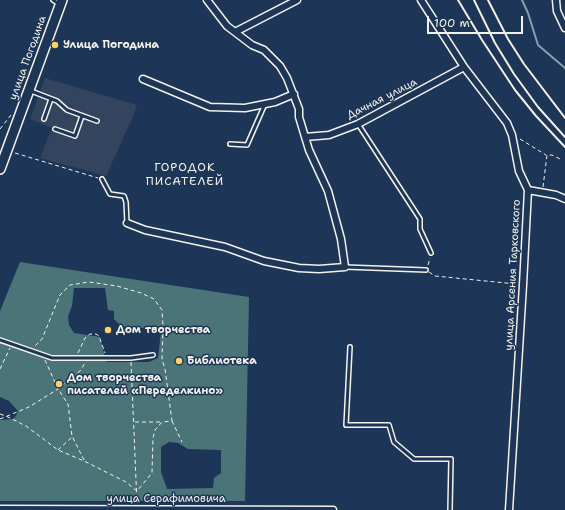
<!DOCTYPE html>
<meta charset="utf-8">
<style>
body{margin:0}
#map{position:relative;width:565px;height:510px;overflow:hidden;background:#1d3557;font-family:"Shantell Sans",sans-serif}
canvas{display:block}
.scale{position:absolute;left:427px;top:16px;width:96px;height:18px;box-sizing:border-box;border:2px solid #f4f1e8;border-top:0;padding-left:5px;font-size:12px;line-height:14px;white-space:nowrap;color:#f4f1e8;-webkit-text-stroke:3px #1d3557;paint-order:stroke}
</style>
<div id="map">
<canvas width="565" height="510"></canvas>
<div class="scale">100 m</div>
</div>
<script>
const g = document.querySelector('canvas').getContext('2d');
g.lineJoin = 'round';
function paint(path, color) { g.fillStyle = color; g.fill(path, 'evenodd'); }
const toPath = rows => new Path2D(rows.map(r => 'M' + r).join(''));
function trace(path, color, width, dash) { g.strokeStyle = color; g.lineWidth = width; g.lineCap = dash ? 'butt' : 'round'; g.setLineDash(dash || []); g.stroke(path); }
function write(font, color, halo, rows, align = 'center') {
  g.font = font + ' "Shantell Sans",sans-serif'; g.lineWidth = 3; g.setLineDash([]); g.textBaseline = 'middle'; g.strokeStyle = halo; g.fillStyle = color; for (const [text, x, y, turn = 0] of rows) {
    g.save(); g.translate(x, y); g.rotate((+turn || 0) * Math.PI / 180); g.textAlign = isNaN(turn) ? turn : align; if (halo) g.strokeText(text, 0, 0); g.fillText(text, 0, 0); g.restore();
  }
}
paint(toPath([
 [45,78,137,105,132,119,106,176,40,158,52,128,30,119]
]), '#33445e');
paint(toPath([
 [20,262,249,297,245,501,0,501,0,420,13,419,16,416,18,411,9,401,0,397,0,311],
 [74,288,105,288,108,310,114,311,114,319,121,326,131,328,158,328,161,332,158,358,149,362,106,362,100,337,74,333,69,325,68,316,72,306],
 [169,442,178,443,188,449,221,450,221,473,214,478,213,488,167,489,161,472,161,447]
]), '#4b7479');
trace(toPath([
 [522,0,528,13,538,45,565,68]
]), '#899faf', 2);
const service = toPath([
 [53,0,59,4],
 [31,91,57,101,67,110,97,121],
 [44,119,51,99],
 [358,124,420,219,420,229,431,253],
 [55,129,75,136,82,116],
 [230,144,247,145,265,104],
 [102,179,110,194,124,196,126,202,127,223],
 [345,267,426,270],
 [0,340,52,358,131,358,153,355],
 [350,347,346,425,389,425,394,442,414,459,451,459,450,510]
]);
const minor = toPath([
 [421,0,464,67,507,123,512,135,519,171,528,190,523,285,509,510],
 [556,0,557,11,565,28],
 [235,32,297,0],
 [143,79,210,107,245,108,275,102,294,94],
 [305,137,329,135,358,124,464,67],
 [528,190,556,195,565,199],
 [127,223,145,230,225,247,264,261,299,268,319,269,345,267,341,239,328,191,309,150,299,117,299,109,287,78,280,66,264,50,252,45,227,26,207,0],
 [0,509,333,510]
]);
const secondary = toPath([
 [0,169,62,0]
]);
trace(service, '#f4f1e8', 6);
trace(minor, '#f4f1e8', 9);
trace(secondary, '#f4f1e8', 12);
trace(toPath([
 [0,129,11,115],
 [520,139,546,155],
 [15,153,98,178],
 [543,187,547,155,552,155,562,160],
 [428,265,430,258],
 [429,272,435,276,516,284],
 [78,353,85,338,90,334,96,334,99,336,105,353],
 [45,360,58,389,68,404,72,436,84,460],
 [131,362,137,503],
 [0,369,10,348],
 [0,414,6,416,26,426,58,450,84,461,126,482,137,491,152,473,153,438,155,430,162,422,172,421,165,369,162,359,163,326,162,310,154,299,141,293,117,286,89,282,70,285,60,295,42,339,35,346],
 [0,419,29,407,58,389,80,371,85,363],
 [172,421,182,442],
 [135,422,161,422],
 [58,450,72,437]
]), '#f4f1e8', 1, [4, 3]);
trace(service, '#1d3557', 3);
trace(minor, '#1d3557', 6);
trace(secondary, '#1d3557', 9);
trace(toPath([
 [458,0,482,40,515,90,536,116,565,147],
 [474,0,495,43,514,74,538,107,565,137],
 [488,0,508,39,524,64,565,118]
]), '#f4f1e8', 2);
for (const [x, y, r, color] of [
 [55,45,4,"#ffd166"],
 [108,330,4,"#ffd166"],
 [179,361,4,"#ffd166"],
 [59,384,4,"#ffd166"]
]) { const dot = new Path2D(); dot.arc(x, y, r, 0, 2 * Math.PI); g.fillStyle = color; g.fill(dot); trace(dot, '#1d3557', 1.5); }
write('bold 11px', '#f4f1e8', '#1d3557', [
 ["Улица Погодина",63,45],
 ["Дом творчества",116,330],
 ["Библиотека",187,361],
 ["Дом творчества",67,378],
 ["писателей «Переделкино»",67,391]
], 'left');
write('11px', '#f4f1e8', '#1d3557', [
 ["улица Погодина",28,58,-70],
 ["Дачная улица",382,99,-27],
 ["улица Арсения Тарковского",513,275,-87],
 ["улица Серафимовича",166,499]
]);
g.letterSpacing = '1px';
write('12px', '#f4f1e8', '#1d3557', [
 ["ГОРОДОК",185,168],
 ["ПИСАТЕЛЕЙ",185,182]
]);
g.letterSpacing = '0px';
</script>
